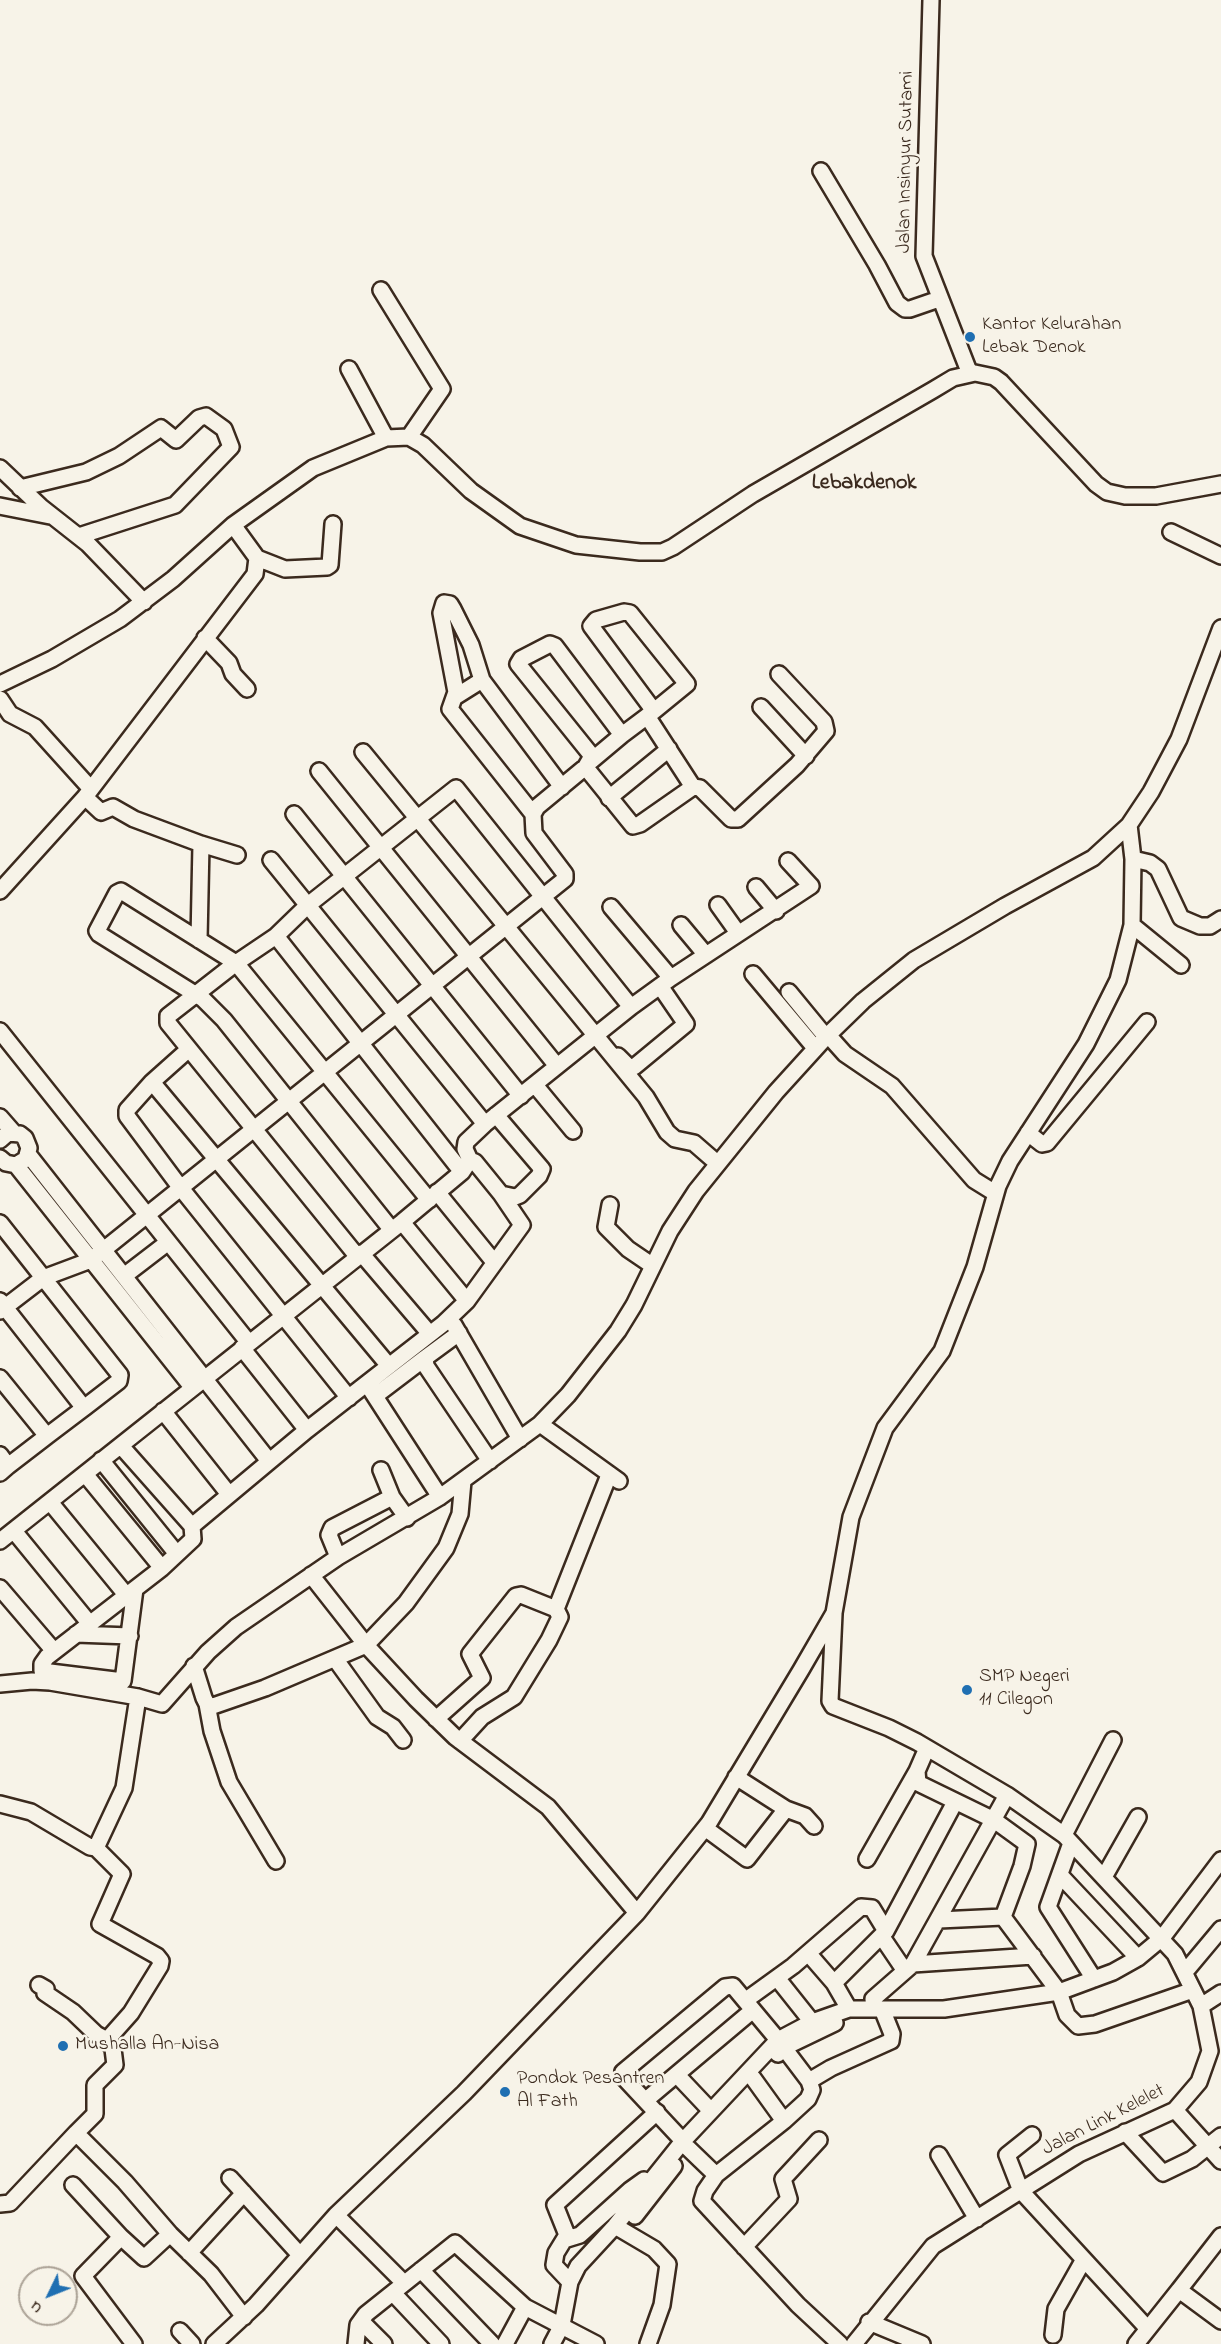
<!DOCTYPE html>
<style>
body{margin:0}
#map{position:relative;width:1221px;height:2344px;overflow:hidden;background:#f7f3e8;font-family:"Indie Flower",sans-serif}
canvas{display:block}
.north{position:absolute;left:18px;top:2266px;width:60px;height:60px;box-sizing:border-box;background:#f7f3e8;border:2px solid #aca397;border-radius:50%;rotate:227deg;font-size:16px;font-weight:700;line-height:24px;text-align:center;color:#3b2a1e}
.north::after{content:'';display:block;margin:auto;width:21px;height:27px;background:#1f6fb2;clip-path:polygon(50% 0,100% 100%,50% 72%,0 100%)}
</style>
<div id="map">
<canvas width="1221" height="2344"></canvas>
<div class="north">U</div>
</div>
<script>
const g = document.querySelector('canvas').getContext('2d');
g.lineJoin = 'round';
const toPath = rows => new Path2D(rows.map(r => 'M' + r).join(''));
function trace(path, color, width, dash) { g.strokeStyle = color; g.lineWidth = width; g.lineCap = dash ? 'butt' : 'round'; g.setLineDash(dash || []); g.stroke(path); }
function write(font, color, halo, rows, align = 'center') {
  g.font = font + ' "Indie Flower",sans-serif'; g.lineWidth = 5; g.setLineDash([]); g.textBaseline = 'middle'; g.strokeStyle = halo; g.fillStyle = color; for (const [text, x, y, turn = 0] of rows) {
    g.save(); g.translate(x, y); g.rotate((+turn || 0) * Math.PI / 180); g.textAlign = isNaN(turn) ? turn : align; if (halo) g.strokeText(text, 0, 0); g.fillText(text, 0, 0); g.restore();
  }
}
const minor = toPath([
 [931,0,924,256,970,374],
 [821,171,877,265,897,303,905,309,910,309,939,299],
 [381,290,442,389,409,437],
 [349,369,386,438],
 [0,468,41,507,88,544,144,602],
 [20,488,86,472,119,456,161,428,176,440,199,418,206,416,224,429,231,447,175,505,79,536],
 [0,506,50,516],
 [1171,532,1221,556],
 [257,558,285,569,327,567,330,565,333,524],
 [205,638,229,663,233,674,247,689],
 [0,684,52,659,120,619,173,579,233,525,313,468,386,438,409,437,423,445,471,491,520,526,576,545,640,552,662,552,673,547,753,494,933,390,953,378,975,373,994,377,1001,382,1096,484,1107,492,1125,496,1156,496,1221,484],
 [455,697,482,680],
 [0,699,10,714,35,727,91,789],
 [761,707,806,756],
 [647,716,693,787],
 [622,735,654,711,591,626,596,620,624,612,630,613,687,684,654,711],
 [363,752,646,1097,667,1132,675,1139,694,1143,717,1163],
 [585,768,592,756,518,664,521,659,550,644,555,646,622,735,591,761],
 [319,771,557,1066],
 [85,797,101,812,113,807,134,819,201,844,199,940],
 [609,798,669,749],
 [294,814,521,1096],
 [533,814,450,709,456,692,441,613,444,603,450,604,453,609,471,645,482,680,562,787],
 [201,844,237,855],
 [1133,859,1150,863,1158,869,1181,918,1200,926,1210,926,1221,919],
 [271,860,485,1124],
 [756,887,776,911],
 [0,891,85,797,255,574,257,558,233,525],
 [718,905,738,933],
 [681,925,706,955],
 [1132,925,1181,965],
 [276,936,462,1172],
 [753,974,815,1048],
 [671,978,811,886,788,861],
 [789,992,826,1037],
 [0,1031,249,1343],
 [828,1035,845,1054,892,1086,974,1180,995,1193],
 [189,1049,152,1082,389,1366],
 [618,1056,629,1067,634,1067,686,1024,660,986],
 [152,1082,127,1110,127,1116,180,1187,349,1398],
 [535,1085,573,1131],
 [496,1115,542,1169,539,1176,520,1195,515,1197,501,1194],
 [0,1117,14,1133],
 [1028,1133,1042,1144,1047,1143,1147,1022],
 [0,1140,8,1133,20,1134,25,1138,29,1148,26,1159,16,1165,6,1163,0,1158],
 [28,1154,269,1461],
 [470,1160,465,1149,466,1142,485,1124,631,1007,671,978,611,907],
 [16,1165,192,1387],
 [437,1192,494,1262],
 [610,1205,606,1227,628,1249,653,1266],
 [402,1222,467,1301],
 [0,1223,120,1375,119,1381,84,1408,0,1301],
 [391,1229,224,1020,203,999,99,934,97,931,117,893,121,891,236,963,429,1200],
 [361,1253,430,1334],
 [357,1256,168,1023,168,1016,236,963,276,936,308,905,456,788,631,1007],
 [124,1276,167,1243],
 [0,1311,43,1278,91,1260,565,879,565,874,534,833,533,814,537,807,583,769,587,769,633,826,640,824,693,787,700,788,731,819,738,819,797,765,826,731,824,722,779,674],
 [454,1325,520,1439],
 [459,1333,425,1358,426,1366,490,1461],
 [242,1348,307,1430],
 [0,1378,47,1436,84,1408],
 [367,1384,440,1497],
 [375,1396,425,1358],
 [163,1411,228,1493],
 [540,1424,619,1481],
 [121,1446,192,1526,193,1539,162,1568,47,1657,42,1664,42,1671,123,1681,135,1589],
 [0,1455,8,1466,0,1473],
 [101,1460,177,1554],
 [8,1466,47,1436],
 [381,1470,392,1497,407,1518],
 [85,1474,162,1568],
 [50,1502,127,1596],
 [14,1531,90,1624],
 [0,1541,402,1222,462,1172,470,1160,475,1162,501,1194,522,1225,467,1301,443,1324,307,1430,192,1526],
 [338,1557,329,1535,332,1528,392,1497],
 [311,1575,366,1645,416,1699,455,1737,548,1807,637,1913],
 [0,1588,54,1651],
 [834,1614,830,1701,833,1706,889,1728,917,1742,1007,1795,1064,1835,1175,1954,1201,2006,1210,2051,1199,2082,1175,2110,1079,2154,933,2246,854,2344],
 [76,1634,130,1636],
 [336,1660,377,1717,393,1727,403,1740],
 [194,1666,204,1698,207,1704,213,1706,265,1688,366,1645,406,1603,446,1548,460,1514,463,1481],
 [0,1684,32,1681,50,1682,138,1697,162,1704,208,1652,236,1627,338,1557,440,1497,540,1424,568,1395,618,1331,634,1305,670,1231,696,1191,776,1092,826,1037,863,1001,914,960,1005,906,1093,858,1129,825,1151,792,1179,739,1221,628],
 [207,1704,212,1731,229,1782,276,1861],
 [436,1719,482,1678,470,1654,516,1596,521,1595,556,1609],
 [460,1741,482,1717,514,1697,549,1640,560,1617,556,1609,609,1475],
 [927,1748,917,1771,918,1783,994,1820,1027,1844,1022,1866,1003,1917],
 [736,1777,786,1809],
 [0,1804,31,1812,90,1847,96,1848,124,1788,138,1697],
 [705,1828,747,1859,786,1809,805,1816,814,1826],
 [1064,1835,1113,1740],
 [1071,1843,1048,1907,1094,1979],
 [867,1859,917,1771],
 [1060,1875,1138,1958],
 [1104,1877,1138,1817],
 [939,1920,1003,1917,1059,1992,1067,2015,1078,2026,1095,2024,1193,1990],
 [882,1937,905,1971],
 [808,1953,834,1983,849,2009],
 [913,1964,1033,1956],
 [1185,1972,1221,1929],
 [777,1978,812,2022],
 [834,1983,886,1931,955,1802],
 [39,1985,46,1989,45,1993,73,2012,96,2034,107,2040,131,2013,160,1966,161,1961,157,1956,100,1924,122,1874,96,1848],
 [746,2000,793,1966,861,1907,872,1908,886,1931],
 [1201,2006,1221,1993],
 [874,2009,873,1999,913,1964,1007,1795],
 [778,2054,783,2048,835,2023],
 [677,2075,711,2111],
 [753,2078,784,2121],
 [809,2081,831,2068,891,2041,892,2034,882,2009],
 [646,2100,753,2010],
 [1175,2110,1221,2161],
 [1125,2132,1163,2173,1192,2159,1221,2136],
 [76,2133,95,2114,95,2085,115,2065,113,2049,107,2040],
 [1032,2135,1007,2155,1021,2191,1148,2329],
 [683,2141,625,2079,623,2072,725,1987,733,1986,778,2040,809,2081,812,2090,808,2099,784,2121,716,2175,705,2191,702,2201,798,2305,840,2344],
 [688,2148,716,2175],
 [939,2155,977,2219],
 [230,2178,300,2255],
 [73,2185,121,2237],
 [0,2204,10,2203,76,2133,125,2182,170,2234],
 [336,2215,404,2283],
 [635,2216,674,2166],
 [615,2226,654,2249,668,2264,662,2305,648,2344],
 [567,2239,580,2235,630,2190,644,2180],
 [744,2247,789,2199,783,2179,819,2140],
 [189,2253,244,2193],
 [421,2270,492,2344],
 [570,2282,554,2265,556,2253,567,2235,555,2205,657,2112],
 [1179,2290,1221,2236],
 [393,2293,441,2344],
 [361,2321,384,2344],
 [869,2322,922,2344],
 [180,2331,192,2344],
 [1053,2335,1056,2309,1083,2261],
 [134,2344,83,2276,121,2237,144,2258,170,2234,211,2274,244,2317],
 [214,2344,256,2305,336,2215,464,2093,637,1913,709,1823,801,1670,834,1613,851,1517,885,1428,942,1351,975,1267,998,1186,1010,1161,1086,1044,1118,980,1132,925,1133,859,1129,825],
 [356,2344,358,2325,366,2314,455,2243,525,2307,596,2344],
 [505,2344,525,2307],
 [552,2344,562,2325,570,2282,578,2266,615,2226,683,2141,778,2040,812,2022,849,2009,944,2009,1059,1992,1113,1972,1138,1958,1162,1938,1221,1860],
 [1136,2344,1179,2290,1221,2321]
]);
trace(minor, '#3b2a1e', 20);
trace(minor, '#f7f3e8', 15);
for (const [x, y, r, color] of [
 [970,337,6,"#1f6fb2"],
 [967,1690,6,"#1f6fb2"],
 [63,2046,6,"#1f6fb2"],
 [505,2092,6,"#1f6fb2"]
]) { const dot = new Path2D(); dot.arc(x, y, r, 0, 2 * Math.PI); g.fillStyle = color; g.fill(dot); trace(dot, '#f7f3e8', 2); }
write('20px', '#3b2a1e', '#f7f3e8', [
 ["Jalan Insinyur Sutami",907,162,-89],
 ["Jalan Link Kelelet",1104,2121,-27]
]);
write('20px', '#3b2a1e', '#f7f3e8', [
 ["Kantor Kelurahan",982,326],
 ["Lebak Denok",982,349],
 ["SMP Negeri",979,1678],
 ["11 Cilegon",979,1701],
 ["Mushalla An-Nisa",75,2046],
 ["Pondok Pesantren",517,2080],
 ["Al Fath",517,2103]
], 'left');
write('bold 22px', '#3b2a1e', '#f7f3e8', [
 ["Lebakdenok",864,484]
]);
</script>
